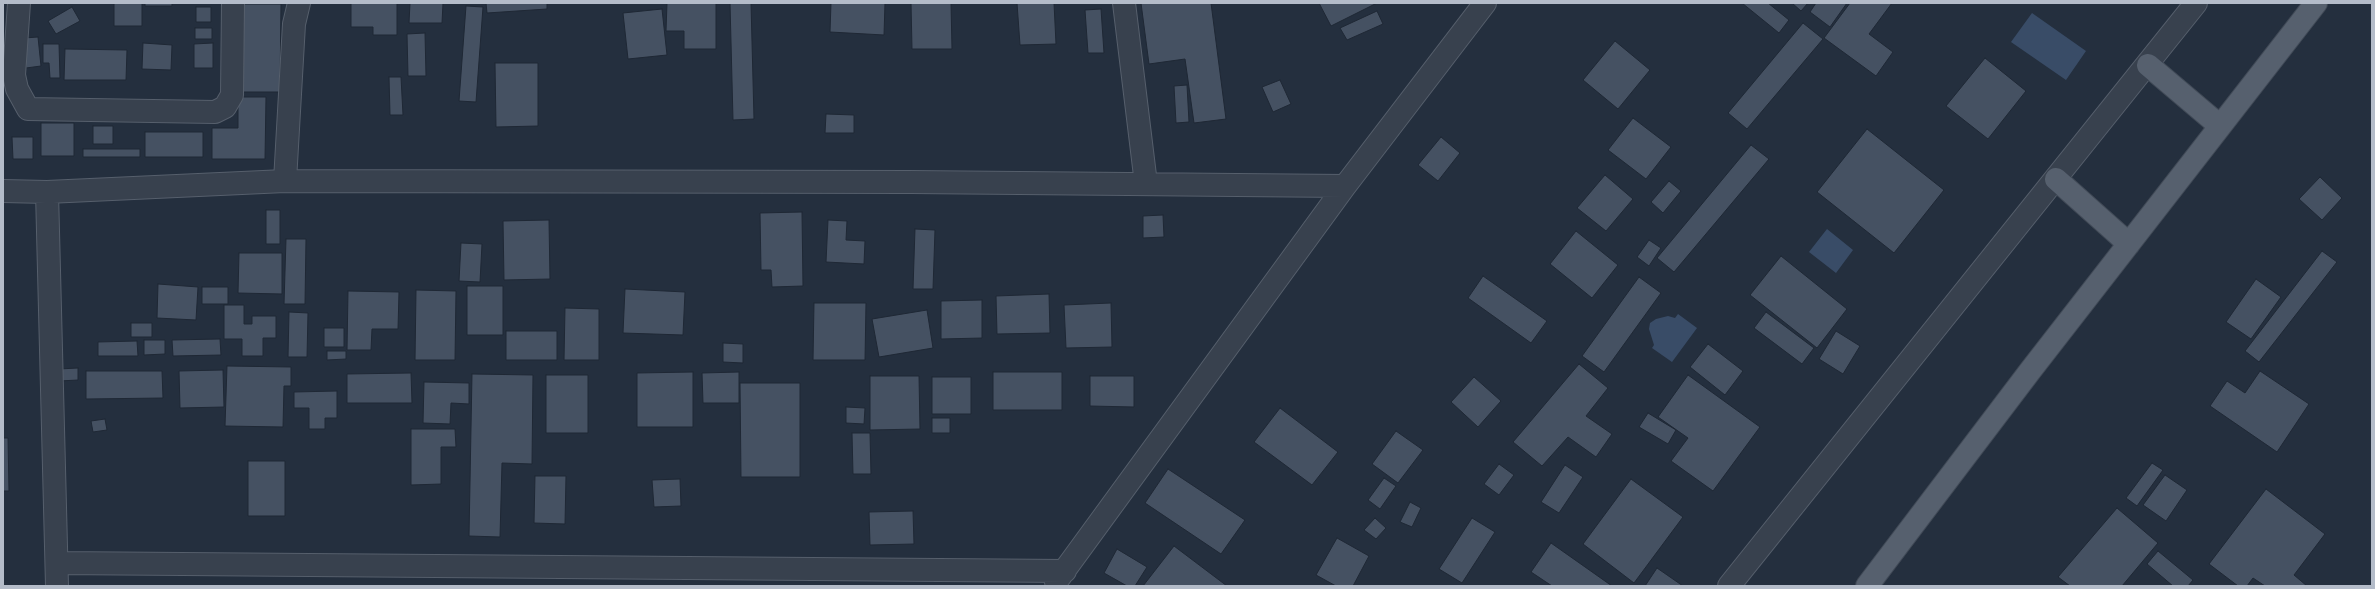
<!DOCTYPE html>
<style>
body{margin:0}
#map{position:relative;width:2375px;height:589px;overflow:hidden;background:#242f3e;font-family:Signika,sans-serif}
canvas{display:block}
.frame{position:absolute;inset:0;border:4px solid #b4bcc9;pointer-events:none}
</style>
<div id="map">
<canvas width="2375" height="589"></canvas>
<div class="frame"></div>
</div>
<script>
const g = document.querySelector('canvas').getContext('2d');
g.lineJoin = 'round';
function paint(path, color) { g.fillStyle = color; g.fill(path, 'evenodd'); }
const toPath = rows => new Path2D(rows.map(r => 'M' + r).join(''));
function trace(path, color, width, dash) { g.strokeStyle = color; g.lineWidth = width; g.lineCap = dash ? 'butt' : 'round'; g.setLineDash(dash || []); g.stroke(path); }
paint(toPath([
 [2032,13,2086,51,2066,80,2011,42],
 [1827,229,1853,250,1836,273,1809,252],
 [1678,314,1697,328,1672,362,1652,348,1654,345,1649,329,1650,323,1656,319,1668,316,1675,318]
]), '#394c67');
const building = toPath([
 [114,3,142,3,142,26,114,26,114,3],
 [145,3,172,3,172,6,145,6,145,3],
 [351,3,397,3,397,35,373,35,373,27,351,27,351,3],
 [410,3,443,3,442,23,409,23,410,3],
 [486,3,547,3,547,9,487,13,486,3],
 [667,3,716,3,716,49,684,49,684,31,666,31,667,3],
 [730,3,751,3,754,119,733,120,730,3],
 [831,3,885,3,884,35,830,32,831,3],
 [911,3,951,3,952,49,912,49,911,3],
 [1017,3,1054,3,1056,44,1020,45,1017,3],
 [1141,3,1211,3,1226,119,1194,123,1185,59,1149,64,1141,3],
 [1319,3,1377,3,1331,26,1319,3],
 [1742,3,1768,3,1789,20,1779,33,1742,3],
 [1792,3,1808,3,1801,11,1792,3],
 [1816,3,1847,3,1830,27,1810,12,1816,3],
 [1850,3,1892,3,1869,34,1893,52,1876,76,1824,38,1850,3],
 [241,4,281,4,280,92,241,92,241,4],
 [466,6,483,7,476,102,459,101,466,6],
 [72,7,80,21,56,34,48,21,72,7],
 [196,7,211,7,211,22,196,22,196,7],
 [662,9,667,55,628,59,623,13,662,9],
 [1101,9,1104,53,1088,53,1085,10,1101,9],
 [1377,11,1383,24,1347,40,1340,28,1377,11],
 [1803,23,1823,39,1747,129,1728,113,1803,23],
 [195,28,212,28,212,39,195,39,195,28],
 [425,33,426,76,408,76,407,34,425,33],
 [38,37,41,66,26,68,24,38,38,37],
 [1615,41,1650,70,1618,109,1583,80,1615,41],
 [143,43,172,45,171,70,142,69,143,43],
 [213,43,213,68,194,68,194,44,213,43],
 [43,44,59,44,60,78,50,78,49,63,43,63,43,44],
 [65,49,127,50,126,80,64,80,65,49],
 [1985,58,2026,91,1988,139,1946,106,1985,58],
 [495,63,538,63,538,126,496,127,495,63],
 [389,77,401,77,403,115,390,115,389,77],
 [1280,80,1291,104,1273,112,1262,87,1280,80],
 [1187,85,1189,122,1176,123,1174,86,1187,85],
 [238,97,266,97,265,159,212,159,212,128,238,128,238,97],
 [826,114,854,115,854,133,825,133,826,114],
 [1633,118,1671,147,1646,179,1608,150,1633,118],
 [41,123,74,123,74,156,41,156,41,123],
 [93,126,113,126,113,144,93,144,93,126],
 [1867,129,1944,190,1894,253,1817,192,1867,129],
 [145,132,203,132,203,157,145,157,145,132],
 [12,137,33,137,33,159,13,159,12,137],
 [1441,137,1460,153,1438,181,1418,165,1441,137],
 [1751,145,1769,159,1674,272,1657,258,1751,145],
 [83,149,140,149,140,157,83,157,83,149],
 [1605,175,1633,199,1606,231,1577,208,1605,175],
 [2320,177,2342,198,2322,220,2299,199,2320,177],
 [1669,181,1681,191,1663,213,1651,202,1669,181],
 [266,210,280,210,280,244,266,244,266,210],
 [802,212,803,286,772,287,771,270,761,270,760,213,802,212],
 [1163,215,1164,237,1143,238,1143,216,1163,215],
 [549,220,550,279,504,280,503,221,549,220],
 [828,220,847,221,846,240,865,241,864,264,826,262,828,220],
 [915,229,935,230,933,289,913,289,915,229],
 [1576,231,1618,265,1592,298,1550,264,1576,231],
 [286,239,306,239,305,304,284,304,286,239],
 [1649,240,1661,248,1649,266,1637,257,1649,240],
 [461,243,482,244,480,282,459,281,461,243],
 [2322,251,2337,262,2259,362,2245,351,2322,251],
 [239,253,282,253,282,294,238,293,239,253],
 [1781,256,1847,309,1817,348,1750,295,1781,256],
 [1483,276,1547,321,1531,343,1468,298,1483,276],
 [1639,277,1661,293,1604,372,1582,356,1639,277],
 [2256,279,2281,297,2251,339,2226,322,2256,279],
 [158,284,198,287,196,320,157,318,158,284],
 [467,286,503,286,503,335,467,335,467,286],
 [202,287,228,287,228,304,202,304,202,287],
 [625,289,685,292,683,335,623,333,625,289],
 [416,290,456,291,455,360,415,360,416,290],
 [348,291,399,292,398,329,372,329,371,350,347,350,348,291],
 [1049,294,1050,333,997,334,996,296,1049,294],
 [982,300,982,338,941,339,941,301,982,300],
 [814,303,866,303,865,360,813,360,814,303],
 [1111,303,1112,347,1066,348,1064,305,1111,303],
 [224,305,244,305,244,324,252,324,252,316,276,316,276,338,263,338,263,356,242,356,242,339,224,339,224,305],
 [565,308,599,309,599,360,564,360,565,308],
 [927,310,933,348,879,357,872,319,927,310],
 [289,312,308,313,307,357,288,357,289,312],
 [1766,312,1814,348,1802,364,1754,328,1766,312],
 [131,323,152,323,152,337,131,337,131,323],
 [324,328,344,328,344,347,324,347,324,328],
 [506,331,557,331,557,360,506,360,506,331],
 [1836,331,1860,346,1843,374,1819,359,1836,331],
 [220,339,221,355,173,356,172,340,220,339],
 [144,340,165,340,165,354,144,355,144,340],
 [137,341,138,356,98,356,98,342,137,341],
 [723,343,743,344,743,363,723,362,723,343],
 [1708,344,1743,371,1725,395,1690,367,1708,344],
 [327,351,346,351,346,359,327,360,327,351],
 [1579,364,1608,388,1586,416,1612,434,1596,457,1568,437,1542,466,1513,442,1579,364],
 [227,366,291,367,291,386,284,386,283,427,225,426,227,366],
 [78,368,78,380,59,381,59,369,78,368],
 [223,370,224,407,180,408,179,371,223,370],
 [86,371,162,371,163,398,86,399,86,371],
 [2260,371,2309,404,2277,452,2210,406,2227,381,2245,393,2260,371],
 [693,372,693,427,637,427,637,373,693,372],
 [739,372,739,403,703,403,702,373,739,372],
 [993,372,1062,372,1062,410,993,410,993,372],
 [411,373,412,403,347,403,347,374,411,373],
 [472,374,533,375,532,464,502,463,500,537,469,536,472,374],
 [546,375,588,375,588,433,546,433,546,375],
 [1688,375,1760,427,1713,491,1671,461,1688,438,1658,417,1688,375],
 [870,376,919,376,920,429,870,430,870,376],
 [1090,376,1134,376,1134,407,1090,406,1090,376],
 [932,377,971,377,971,414,932,414,932,377],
 [1474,377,1501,401,1478,427,1451,402,1474,377],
 [424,382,469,383,469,404,451,403,450,424,423,423,424,382],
 [740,383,800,383,800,477,741,477,740,383],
 [337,391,337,418,325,418,325,429,309,429,309,408,294,408,294,392,337,391],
 [846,407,865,408,864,424,846,423,846,407],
 [1280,408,1338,452,1312,485,1254,442,1280,408],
 [1648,413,1676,430,1668,444,1639,427,1648,413],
 [932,418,950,418,950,433,932,433,932,418],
 [105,419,107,430,93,432,91,421,105,419],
 [411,429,455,429,456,447,441,447,441,484,411,485,411,429],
 [1396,431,1423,450,1398,483,1372,464,1396,431],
 [852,433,870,433,871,474,853,474,852,433],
 [3,438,8,438,9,491,3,491,3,438],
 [248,461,285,461,285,516,248,516,248,461],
 [2152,463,2163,470,2137,506,2126,498,2152,463],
 [1499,464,1514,475,1499,495,1484,484,1499,464],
 [1565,465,1583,477,1559,513,1541,502,1565,465],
 [1168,469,1245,520,1221,554,1145,503,1168,469],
 [2165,475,2187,490,2166,521,2143,505,2165,475],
 [535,476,566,476,565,524,534,523,535,476],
 [1384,478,1396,486,1380,509,1368,500,1384,478],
 [680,479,681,506,654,507,652,480,680,479],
 [1631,479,1683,517,1634,583,1583,544,1631,479],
 [2266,489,2325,534,2294,575,2307,586,2265,586,2253,578,2247,586,2238,586,2209,564,2266,489],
 [1410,502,1421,508,1412,527,1400,522,1410,502],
 [2117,508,2158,543,2122,586,2070,586,2058,577,2117,508],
 [913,511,914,544,870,545,869,512,913,511],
 [1375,518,1386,528,1376,539,1364,530,1375,518],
 [1472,518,1495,532,1462,583,1439,569,1472,518],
 [1337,538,1369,556,1353,586,1336,586,1316,575,1337,538],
 [1551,543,1612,586,1552,586,1531,572,1551,543],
 [1174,546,1227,586,1143,586,1174,546],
 [1117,549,1147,567,1135,586,1127,586,1104,573,1117,549],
 [2158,551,2193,580,2188,586,2173,586,2147,564,2158,551],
 [1657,568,1683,586,1645,586,1657,568]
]);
paint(building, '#455162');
trace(building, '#1f2835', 1);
const minor = toPath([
 [19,3,14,75,17,89,28,109,215,112,225,107,232,95,233,3],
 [1124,3,1146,184],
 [285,181,294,24,299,3],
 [3,191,47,192,285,181,911,182,1345,186],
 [47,192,57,586],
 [57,563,1065,571],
 [1056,582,1345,186,1485,3],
 [1729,586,2196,3]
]);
const major = toPath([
 [2148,65,2220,126],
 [2056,179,2129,244],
 [1867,586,2030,371,2316,3]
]);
trace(minor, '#565f6c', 24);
trace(major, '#414a57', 24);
trace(minor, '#38414e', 22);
trace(major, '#56606e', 22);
</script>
